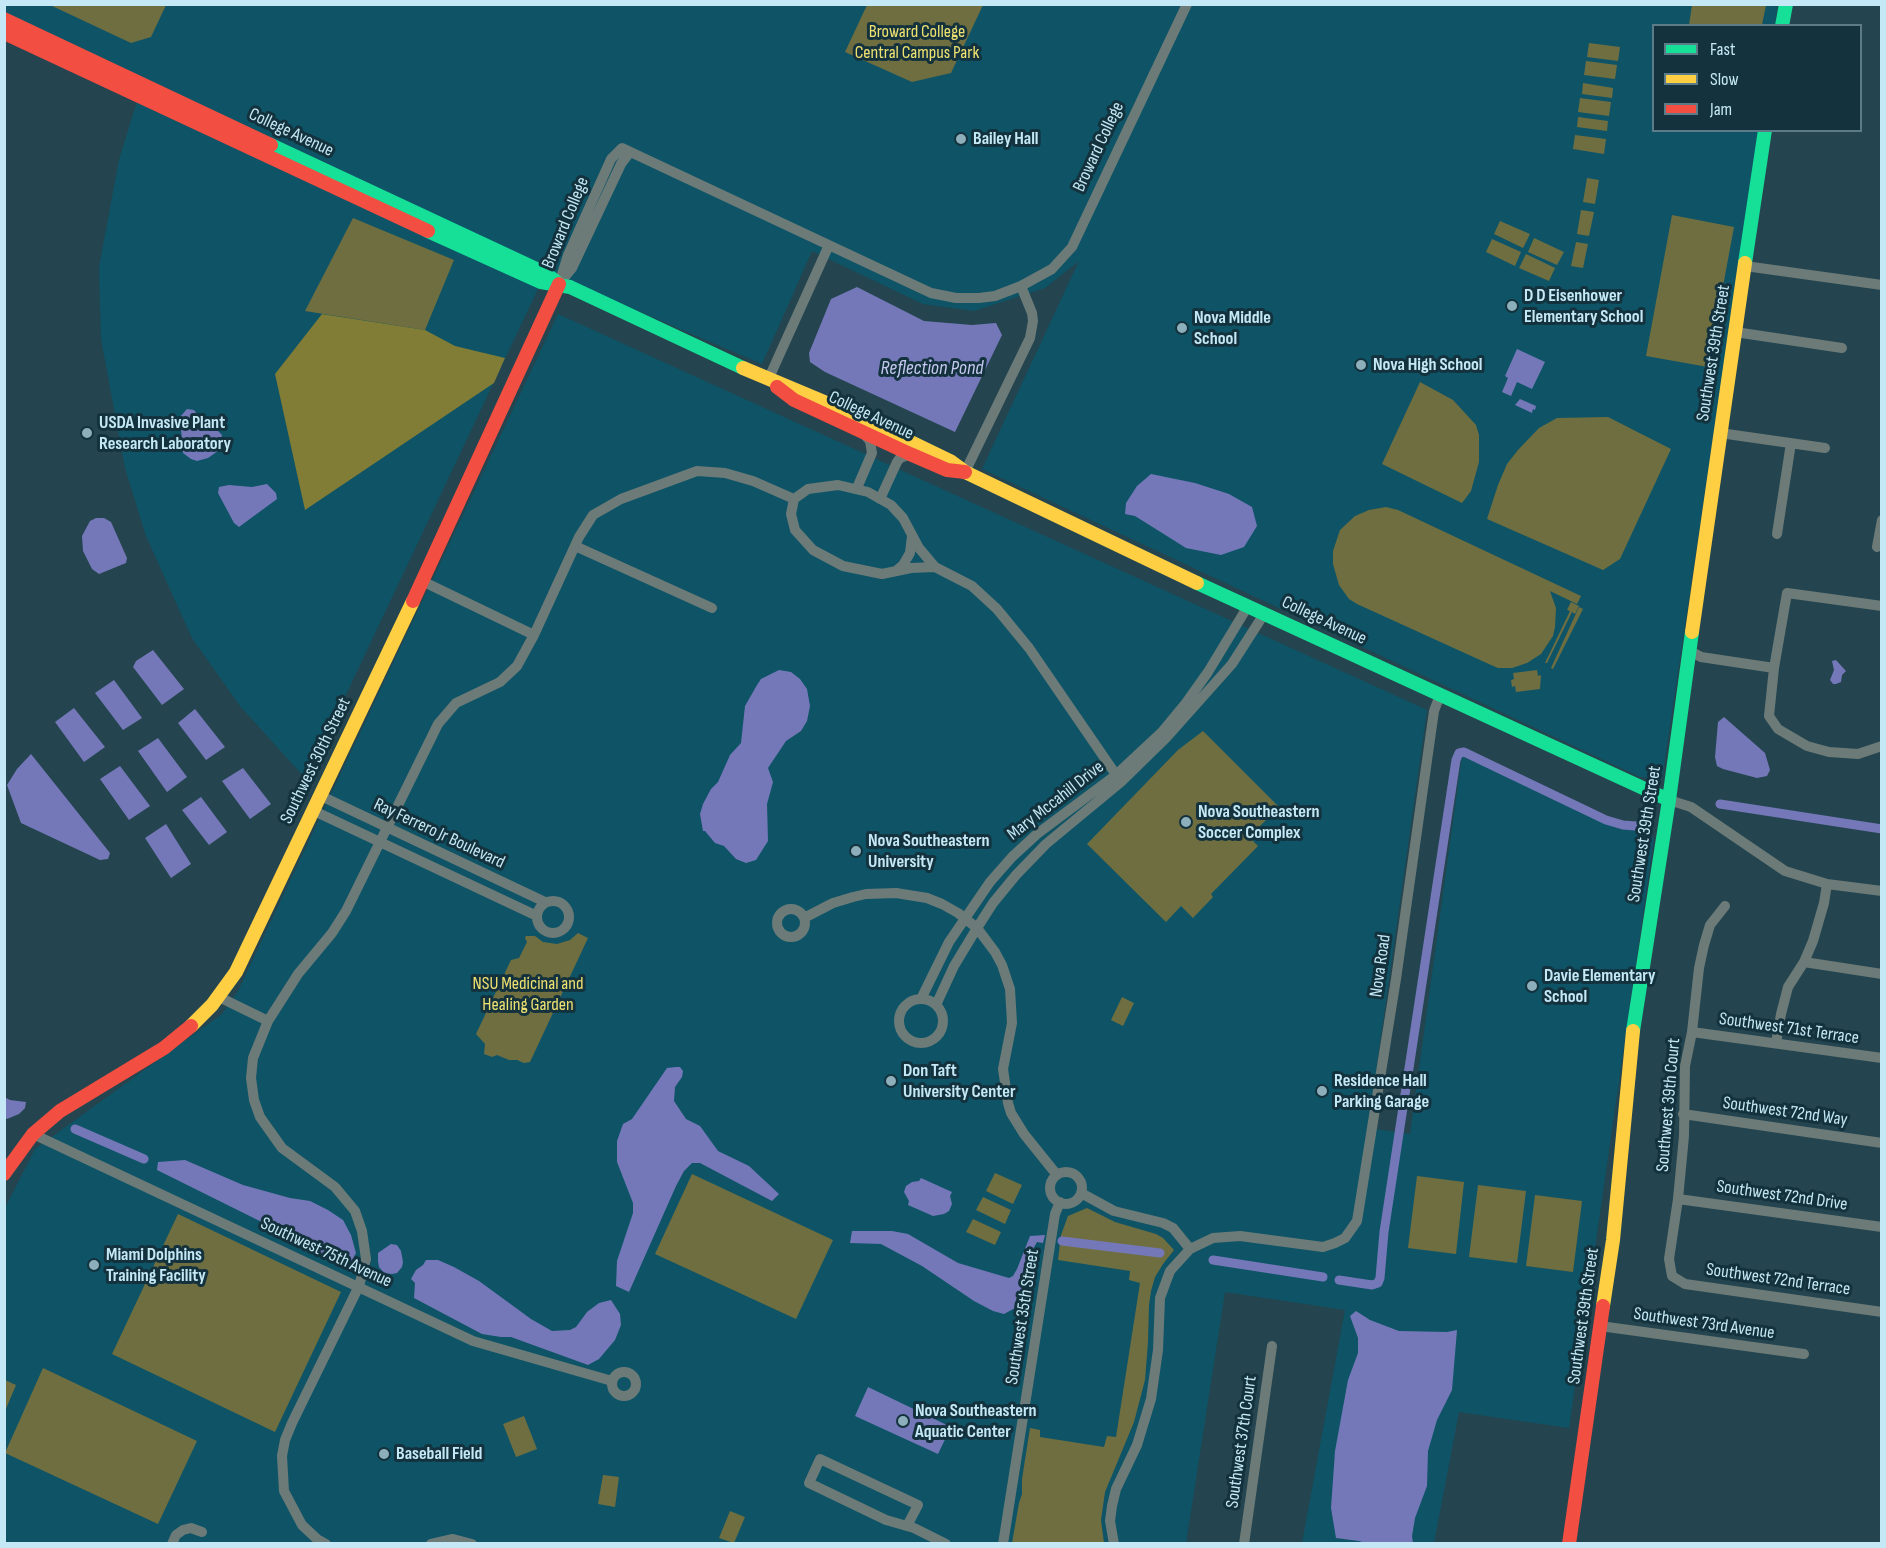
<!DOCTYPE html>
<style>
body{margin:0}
#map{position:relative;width:1886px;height:1548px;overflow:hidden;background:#24454f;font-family:"Sofia Sans Condensed",sans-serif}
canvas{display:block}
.frame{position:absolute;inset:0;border:6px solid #c4e8f5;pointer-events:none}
.legend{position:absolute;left:1652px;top:24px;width:210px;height:108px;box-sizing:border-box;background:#13323d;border:2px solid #5a7b87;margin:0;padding:8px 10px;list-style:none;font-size:18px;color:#c4e8f5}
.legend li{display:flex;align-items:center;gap:12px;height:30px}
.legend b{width:30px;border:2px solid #5a7b87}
</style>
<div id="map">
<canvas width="1886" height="1548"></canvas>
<div class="frame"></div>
<ul class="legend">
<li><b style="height:8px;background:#16e098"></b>Fast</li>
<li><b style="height:8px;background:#ffcf43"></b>Slow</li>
<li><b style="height:8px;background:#f24e42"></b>Jam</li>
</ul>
</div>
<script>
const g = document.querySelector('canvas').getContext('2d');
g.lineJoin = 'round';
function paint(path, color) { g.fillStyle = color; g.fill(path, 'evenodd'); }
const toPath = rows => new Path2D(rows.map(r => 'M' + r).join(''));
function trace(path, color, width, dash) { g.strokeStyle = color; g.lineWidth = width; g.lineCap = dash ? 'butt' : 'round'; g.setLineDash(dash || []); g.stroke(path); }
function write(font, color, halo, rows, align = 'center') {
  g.font = font + ' "Sofia Sans Condensed",sans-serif'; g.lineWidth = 6; g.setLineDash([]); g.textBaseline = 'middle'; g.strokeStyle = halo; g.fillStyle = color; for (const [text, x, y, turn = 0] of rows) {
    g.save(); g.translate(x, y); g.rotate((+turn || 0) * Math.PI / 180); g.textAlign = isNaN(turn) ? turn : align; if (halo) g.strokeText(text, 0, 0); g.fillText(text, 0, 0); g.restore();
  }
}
paint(toPath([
 [4,5,1778,5,1775,25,1654,26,1654,130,1759,131,1662,779,1640,777,982,469,1079,261,1045,288,974,311,923,304,812,251,762,364,546,272,306,779,240,706,192,638,146,536,125,468,101,339,99,267,119,160,138,98,5,12],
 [558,314,1427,710,1368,1128,1410,1134,1462,756,1654,838,1569,1428,1459,1412,1434,1543,1302,1543,1345,1310,1225,1292,1186,1543,5,1543,4,1210,35,1149,222,1014,238,991]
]), '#0e5466');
paint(toPath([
 [50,5,166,5,151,37,131,43],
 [867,5,867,4,983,5,951,73,912,82,845,52],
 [1692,5,1692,4,1766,5,1762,25,1689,25],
 [1589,43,1620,47,1618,61,1587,57],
 [1586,61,1617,65,1615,79,1584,75],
 [1583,83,1613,88,1612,98,1582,94],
 [1580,98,1611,102,1609,116,1578,112],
 [1578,117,1608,121,1607,131,1577,127],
 [1575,135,1606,139,1604,154,1573,149],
 [1587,178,1599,180,1595,204,1583,202],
 [1581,210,1594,212,1589,236,1577,234],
 [1672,215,1734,227,1708,367,1646,356],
 [353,218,454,260,425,330,305,311],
 [1500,221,1530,234,1523,248,1494,234],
 [1534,238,1564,252,1557,265,1528,252],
 [1492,239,1521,252,1515,266,1486,252],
 [1576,242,1588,244,1583,268,1571,266],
 [1526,254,1555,268,1549,281,1519,268],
 [1420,382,1453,400,1476,425,1479,435,1479,462,1471,491,1462,503,1382,464],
 [1608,417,1671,449,1620,559,1603,570,1487,519,1498,485,1507,464,1518,450,1539,428,1557,418],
 [1386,507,1398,510,1581,596,1577,604,1550,591,1556,608,1555,627,1553,636,1541,654,1527,663,1512,668,1498,668,1491,665,1357,604,1349,599,1339,585,1333,564,1333,551,1340,530,1355,516,1369,510],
 [1571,602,1579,606,1575,614,1572,612,1547,663,1545,663,1570,611,1567,610],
 [1579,607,1583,609,1553,669,1551,668],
 [1537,670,1538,676,1541,675,1540,689,1516,692,1515,686,1512,687,1511,680,1514,679,1513,673],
 [1203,731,1279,807,1249,837,1258,846,1211,894,1213,897,1193,918,1181,906,1166,922,1087,844,1178,750],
 [578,933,588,938,530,1062,524,1063,517,1060,509,1060,497,1055,492,1057,484,1054,485,1044,476,1034,511,960,519,958,527,942,525,938,526,936,535,936,543,942,557,944,570,940],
 [1122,997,1134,1003,1123,1026,1111,1020],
 [995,1173,1022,1185,1013,1204,986,1191],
 [692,1174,833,1240,796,1319,655,1254],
 [1417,1176,1464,1182,1456,1254,1408,1248],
 [1478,1185,1526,1191,1517,1263,1469,1257],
 [1535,1195,1582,1201,1573,1272,1526,1266],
 [983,1197,1011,1210,1005,1224,976,1210],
 [1087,1208,1115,1222,1156,1234,1163,1238,1174,1250,1163,1264,1155,1277,1151,1291,1149,1305,1148,1342,1145,1380,1134,1422,1105,1492,1101,1520,1104,1543,1012,1543,1019,1503,1022,1494,1022,1479,1030,1428,1040,1430,1040,1437,1104,1447,1107,1436,1116,1437,1140,1283,1129,1280,1130,1271,1058,1260,1061,1235,1068,1216],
 [178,1214,341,1292,275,1432,112,1354],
 [973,1219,1001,1232,995,1245,966,1232],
 [43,1368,197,1441,158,1524,5,1453],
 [5,1380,16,1385,5,1411],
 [524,1416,537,1449,516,1457,503,1424],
 [603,1475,619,1477,615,1507,598,1504],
 [730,1511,745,1517,734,1543,719,1538]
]), '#6f6e40');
paint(toPath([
 [322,314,425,330,455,346,505,358,494,383,305,510,275,374]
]), '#817c36');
paint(toPath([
 [857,287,924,321,972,325,996,323,1002,335,955,432,825,372,810,362,809,353,831,299],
 [1517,349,1545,362,1532,389,1517,382,1511,396,1502,392,1508,378,1505,376],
 [1520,399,1536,406,1535,410,1533,409,1532,413,1515,405],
 [187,409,194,410,202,421,205,421,214,427,222,435,218,451,208,458,197,461,191,459,183,453,180,417],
 [1151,474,1195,483,1229,494,1252,507,1257,526,1244,547,1221,555,1186,548,1135,516,1125,514,1126,503,1137,486],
 [267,484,276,493,277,499,239,527,234,523,218,493,219,487,229,485,252,487],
 [96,518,104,518,111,522,127,558,126,563,99,574,92,569,83,551,82,536,90,521],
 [153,650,184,689,162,705,133,667,136,661],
 [1836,660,1846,671,1842,675,1841,682,1836,684,1833,684,1830,680,1834,670,1832,661],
 [779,670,791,672,800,679,807,689,810,706,807,721,801,731,786,741,768,768,773,782,767,804,768,841,756,860,746,863,736,859,724,846,715,843,705,831,703,831,700,814,703,804,711,789,718,782,730,755,741,743,745,706,757,685,761,679],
 [114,680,142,718,123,730,95,693],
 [74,708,105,747,84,762,55,722],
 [195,709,225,747,206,760,178,723],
 [1724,717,1765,753,1770,770,1767,776,1757,778,1723,769,1717,766,1715,757,1718,722],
 [158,738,187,777,167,792,138,751],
 [31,754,110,853,108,859,100,860,21,823,7,785,17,769],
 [120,766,150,806,129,820,100,779],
 [243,768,271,804,250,819,222,781],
 [201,797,227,832,209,845,182,810],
 [166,824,191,864,171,878,145,838],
 [676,1067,680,1067,683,1071,682,1077,675,1087,674,1101,686,1119,700,1126,718,1151,749,1166,779,1194,772,1201,700,1163,692,1163,684,1171,676,1186,629,1292,616,1286,617,1261,633,1213,633,1203,617,1162,617,1141,623,1124,632,1119,667,1068],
 [4,1097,10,1100,26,1102,25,1108,19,1114,7,1119,5,1117],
 [185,1160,243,1185,290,1198,310,1201,328,1210,343,1220,351,1235,356,1253,351,1262,331,1260,314,1253,302,1242,157,1170,158,1162],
 [921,1178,952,1192,950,1196,952,1204,949,1211,944,1214,933,1216,908,1205,909,1201,904,1192,906,1186,912,1182,919,1181],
 [852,1231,892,1231,908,1234,958,1263,1009,1278,1013,1276,1017,1269,1030,1236,1045,1235,1043,1243,1037,1242,1033,1249,1017,1307,1004,1314,993,1311,974,1301,922,1266,881,1244,850,1243],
 [391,1244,397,1245,401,1251,403,1262,402,1267,397,1273,392,1274,384,1273,379,1267,378,1261,378,1253],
 [426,1260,438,1260,454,1267,479,1281,531,1319,552,1331,570,1330,576,1327,587,1312,599,1303,611,1300,620,1314,621,1325,615,1340,599,1359,588,1365,511,1337,501,1337,482,1334,414,1298,415,1283,411,1279,416,1270,423,1265],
 [1356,1311,1370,1320,1399,1331,1447,1332,1457,1330,1452,1390,1437,1420,1428,1451,1427,1486,1415,1518,1412,1536,1413,1543,1365,1543,1359,1541,1336,1538,1331,1508,1335,1451,1348,1380,1358,1353,1358,1338,1350,1316],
 [868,1387,951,1427,938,1454,855,1416]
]), '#7478b8');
trace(toPath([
 [1720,804,1882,829],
 [75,1129,144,1159],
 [1062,1241,1160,1253],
 [1213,1260,1323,1277],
 [1339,1280,1372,1285,1378,1283,1380,1278,1384,1232,1456,760,1459,753,1464,752,1606,820,1623,825,1635,826,1646,824]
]), '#7478b8', 9);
trace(toPath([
 [1745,266,1882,285],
 [563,279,572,268,621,164,630,152],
 [559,284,568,255,611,159,622,148,931,293,956,298,979,298,995,296,1021,286,1052,269,1072,247,1187,4],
 [1735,332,1842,348],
 [768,380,829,245],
 [1720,433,1825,448],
 [965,472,1030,338,1033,321,1032,313,1021,286],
 [857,488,872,453,870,441,863,433],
 [880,499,897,462,900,458,910,454],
 [1777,534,1791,443],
 [575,546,712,608],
 [1877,547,1882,520],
 [935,567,911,568,882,574,843,566,813,550,795,530,791,514,794,499,808,489,838,485,868,492,891,505,903,518,919,548,935,567,972,586,997,609,1029,648,1121,782],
 [897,570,903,565,910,553,912,536],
 [422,581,534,635],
 [1882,606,1787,593,1774,668,1769,716,1778,729,1807,746,1829,752,1858,754,1882,746],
 [1690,651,1701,657,1774,668],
 [319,795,545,902],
 [1669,800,1691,807,1785,871,1827,884,1882,891],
 [312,810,537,916],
 '537 917a16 16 0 1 1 32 0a16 16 0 1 1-32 0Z',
 [1725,906,1710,925,1704,945,1699,968,1692,1032,1685,1066,1684,1136,1678,1199,1669,1259,1672,1276,1685,1284,1882,1312],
 '777 923a14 14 0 1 1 28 0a14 14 0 1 1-28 0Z',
 [804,918,833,903,853,897,866,894,896,893,927,898,942,904,958,913,977,928,995,952,1002,965,1010,989,1012,1023,1003,1069,1008,1103,1011,1113,1024,1134,1057,1175],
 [1804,962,1882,974],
 [219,997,268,1021],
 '899 1021a22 22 0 1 1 44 0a22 22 0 1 1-44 0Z',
 [921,999,949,942,990,882,1012,857,1037,834,1116,775,1162,732,1186,703,1208,672,1248,606],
 [936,1005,954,966,977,928,993,903,1016,875,1046,844,1121,782,1166,738,1232,664,1264,614],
 [1692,1032,1882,1058],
 [1776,1043,1781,1014,1788,987,1804,962,1813,941,1824,903,1827,884],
 [1683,1114,1882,1143],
 [33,1134,473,1341,612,1381],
 '1050 1188a16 16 0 1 1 32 0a16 16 0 1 1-32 0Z',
 [1081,1193,1114,1211,1163,1223,1173,1228,1190,1249],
 [1678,1199,1882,1227],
 [1600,1326,1804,1354],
 '612 1384a12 12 0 1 1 24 0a12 12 0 1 1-24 0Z',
 [907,1526,918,1505,820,1459,809,1483,886,1520,914,1528,946,1544],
 [172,1544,176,1535,183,1530,191,1528,202,1532],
 [326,1544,317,1539,302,1525,284,1491,282,1456,285,1440,292,1423,359,1286,366,1259,362,1231,355,1211,335,1187,282,1148,260,1117,254,1100,251,1078,253,1058,268,1021,298,974,332,933,346,911,438,724,456,703,500,682,517,666,534,635,579,537,593,515,621,499,697,471,725,473,753,481,794,499],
 [431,1544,453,1539,472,1544],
 [1003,1544,1055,1214,1060,1202],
 [1114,1544,1110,1521,1112,1506,1116,1489,1137,1445,1151,1399,1158,1350,1160,1298,1170,1271,1190,1249,1213,1238,1240,1236,1323,1247,1335,1243,1345,1238,1357,1221,1396,979,1434,711,1440,695],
 [1244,1544,1272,1346]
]), '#6c7b78', 10);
trace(toPath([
 [1782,26,1786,4],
 [271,145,545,273,559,284],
 [428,231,541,282,570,287,743,368],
 [1745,263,1765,130],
 [1197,583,1669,800],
 [1633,1031,1669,800,1692,632]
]), '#16e098', 14);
trace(toPath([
 [743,368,855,415,950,461,965,472,1197,583],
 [1692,632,1745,263],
 [191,1026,212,1005,236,972,413,601],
 [1603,1306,1613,1240,1633,1031]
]), '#ffcf43', 14);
trace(toPath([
 [4,19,271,145],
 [4,33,428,231],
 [777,387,794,400,910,454,947,470,965,472],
 [413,601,559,284],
 [4,1174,33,1134,60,1111,164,1048,191,1026],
 [1569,1544,1603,1306]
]), '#f24e42', 14);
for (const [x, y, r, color] of [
 [961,139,6,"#8cafbb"],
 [1512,306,6,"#8cafbb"],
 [1182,328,6,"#8cafbb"],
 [1361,365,6,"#8cafbb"],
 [87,433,6,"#8cafbb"],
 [1186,822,6,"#8cafbb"],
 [856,851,6,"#8cafbb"],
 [1532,986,6,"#8cafbb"],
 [891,1081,6,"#8cafbb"],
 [1322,1091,6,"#8cafbb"],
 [94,1265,6,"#8cafbb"],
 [903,1421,6,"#8cafbb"],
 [384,1454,6,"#8cafbb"]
]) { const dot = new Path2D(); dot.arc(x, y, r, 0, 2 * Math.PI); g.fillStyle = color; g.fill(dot); trace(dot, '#13323d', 2); }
write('18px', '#efe171', '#13323d', [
 ["Broward College",917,32],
 ["Central Campus Park",917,53],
 ["NSU Medicinal and",528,984],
 ["Healing Garden",528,1005]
]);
write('18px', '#c4e8f5', '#13323d', [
 ["College Avenue",291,133,25],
 ["Broward College",1099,147,-65],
 ["Broward College",566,223,-68],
 ["Southwest 39th Street",1714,353,-81],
 ["College Avenue",871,416,25],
 ["College Avenue",1324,621,25],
 ["Southwest 30th Street",316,761,-64],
 ["Mary Mccahill Drive",1056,801,-38],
 ["Ray Ferrero Jr Boulevard",439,834,25],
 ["Southwest 39th Street",1645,834,-81],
 ["Nova Road",1381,966,-82],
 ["Southwest 71st Terrace",1789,1029,8],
 ["Southwest 39th Court",1669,1105,-85],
 ["Southwest 72nd Way",1785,1112,8],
 ["Southwest 72nd Drive",1782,1196,8],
 ["Southwest 75th Avenue",326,1253,25],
 ["Southwest 72nd Terrace",1778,1280,8],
 ["Southwest 39th Street",1584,1316,-82],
 ["Southwest 35th Street",1023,1317,-81],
 ["Southwest 73rd Avenue",1704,1324,8],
 ["Southwest 37th Court",1242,1442,-82]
]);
write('bold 18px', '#c4e8f5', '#13323d', [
 ["Bailey Hall",973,139],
 ["D D Eisenhower",1524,296],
 ["Elementary School",1524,317],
 ["Nova Middle",1194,318],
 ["School",1194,339],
 ["Nova High School",1373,365],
 ["USDA Invasive Plant",99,423],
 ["Research Laboratory",99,444],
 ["Nova Southeastern",1198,812],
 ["Soccer Complex",1198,833],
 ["Nova Southeastern",868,841],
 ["University",868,862],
 ["Davie Elementary",1544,976],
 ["School",1544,997],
 ["Don Taft",903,1071],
 ["University Center",903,1092],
 ["Residence Hall",1334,1081],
 ["Parking Garage",1334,1102],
 ["Miami Dolphins",106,1255],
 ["Training Facility",106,1276],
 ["Nova Southeastern",915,1411],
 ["Aquatic Center",915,1432],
 ["Baseball Field",396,1454]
], 'left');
write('italic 20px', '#c6c9ef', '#13323d', [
 ["Reflection Pond",932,369]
]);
</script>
